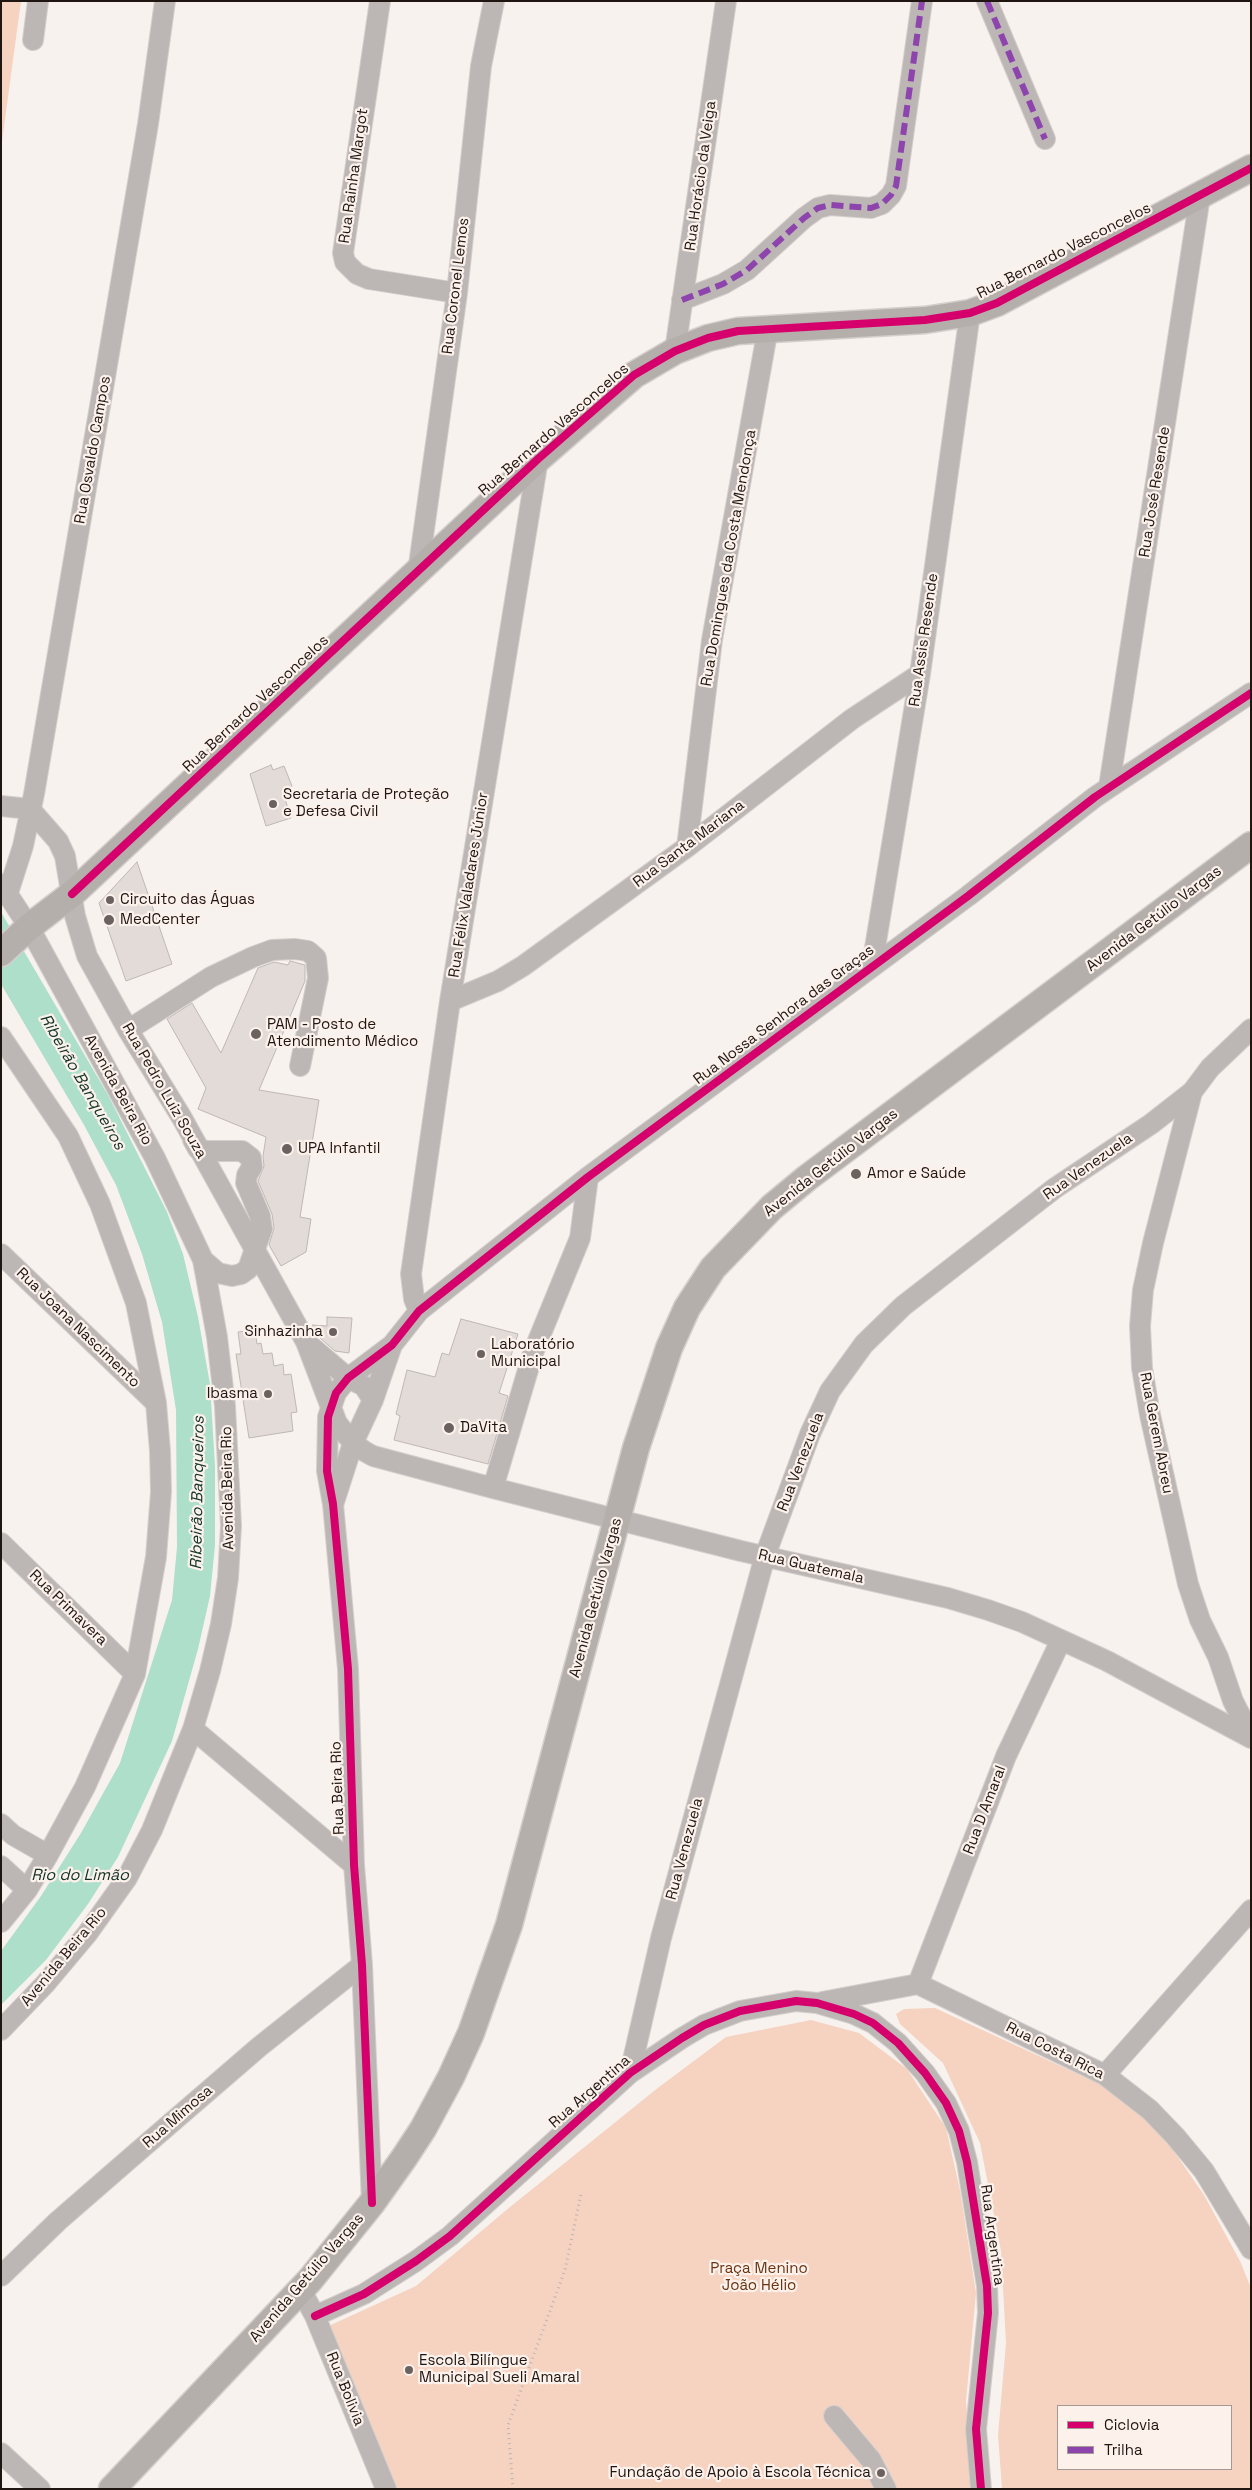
<!DOCTYPE html>
<meta charset="utf-8">
<style>
body{margin:0}
#map{position:relative;width:1252px;height:2490px;overflow:hidden;background:#f8f2ef;font-family:"Space Grotesk",sans-serif}
canvas{display:block}
.frame{position:absolute;inset:0;border:2px solid #1f1511;pointer-events:none}
.legend{position:absolute;left:1057px;top:2405px;width:175px;height:65px;box-sizing:border-box;background:#fcf1eb;border:1px solid #a49994;margin:0;padding:6px 9px;list-style:none;font-size:15px;color:#1f1511}
.legend li{display:flex;align-items:center;gap:10px;height:25px}
.legend b{width:25px;border:1px solid #a49994}
</style>
<div id="map">
<canvas width="1252" height="2490"></canvas>
<div class="frame"></div>
<ul class="legend">
<li><b style="height:6px;background:#d6006c"></b>Ciclovia</li>
<li><b style="height:6px;background:#8e44ad"></b>Trilha</li>
</ul>
</div>
<script>
const g = document.querySelector('canvas').getContext('2d');
g.lineJoin = 'round';
function paint(path, color) { g.fillStyle = color; g.fill(path, 'evenodd'); }
const toPath = rows => new Path2D(rows.map(r => 'M' + r).join(''));
function trace(path, color, width, dash) { g.strokeStyle = color; g.lineWidth = width; g.lineCap = dash ? 'butt' : 'round'; g.setLineDash(dash || []); g.stroke(path); }
function write(font, color, halo, rows, align = 'center') {
  g.font = font + ' "Space Grotesk",sans-serif'; g.lineWidth = 4.5; g.setLineDash([]); g.textBaseline = 'middle'; g.strokeStyle = halo; g.fillStyle = color; for (const [text, x, y, turn = 0] of rows) {
    g.save(); g.translate(x, y); g.rotate((+turn || 0) * Math.PI / 180); g.textAlign = isNaN(turn) ? turn : align; if (halo) g.strokeText(text, 0, 0); g.fillText(text, 0, 0); g.restore();
  }
}
paint(toPath([
 [1,1,21,1,1,149],
 [935,2008,1108,2088,1162,2134,1204,2195,1240,2261,1251,2288,1251,2489,1002,2489,998,2435,1006,2343,1001,2251,980,2143,943,2063,900,2024,896,2014,904,2009],
 [1058,2406,1231,2406,1231,2469,1058,2469],
 [811,2020,859,2033,907,2069,946,2128,960,2190,976,2293,966,2401,972,2489,396,2489,322,2329,416,2286,510,2207,659,2087,726,2037]
]), '#f6d2c0');
paint(toPath([
 [1,912,108,1095,167,1212,183,1254,198,1317,210,1384,215,1466,215,1545,210,1596,198,1649,172,1741,118,1857,88,1904,46,1960,1,2005,1,1951,41,1896,81,1833,120,1763,172,1600,177,1547,176,1410,162,1322,142,1254,116,1185,84,1125,1,984]
]), '#addfcb');
const building = toPath([
 [271,765,273,770,284,766,292,786,282,789,291,818,266,826,250,774,271,765],
 [137,862,172,964,126,981,99,903,137,862],
 [290,961,305,965,305,981,259,1090,319,1100,300,1217,311,1219,306,1252,281,1266,269,1245,274,1228,272,1214,258,1181,264,1166,263,1156,266,1137,198,1109,206,1088,167,1019,192,1003,221,1053,258,968,274,962,288,965,290,961],
 [327,1317,352,1318,349,1353,335,1351,319,1337,312,1325,327,1326,327,1317],
 [461,1319,518,1334,499,1393,508,1396,488,1464,394,1440,400,1416,396,1414,407,1370,435,1377,442,1353,449,1355,461,1319],
 [255,1330,257,1344,261,1343,263,1354,272,1353,274,1366,283,1364,284,1375,291,1374,297,1412,291,1413,293,1431,249,1438,236,1354,241,1354,238,1332,255,1330]
]);
paint(building, '#e3dbd7');
trace(building, '#beb7b3', 1);
const minor = toPath([
 [380,1,343,253,345,262,357,274,369,279,457,293],
 [987,1,1045,139],
 [33,40,38,1],
 [682,300,723,284,747,270,804,218,818,208,830,205,871,208,882,204,891,195,896,186,922,1],
 [675,351,726,1],
 [418,572,457,293,481,66,494,1],
 [1109,787,1200,196],
 [1,806,30,809,58,841,65,856,75,916,87,956,128,1030,182,1118,306,1342,337,1423,353,1443,364,1451,373,1456,493,1488,741,1551,948,1598,988,1610,1022,1622,1107,1661,1251,1738],
 [687,847,712,640,768,328],
 [1,884,29,927,155,1158,203,1260,217,1337,225,1406,231,1526,228,1578,221,1624,210,1671,193,1729,152,1830,127,1878,87,1934,45,1984,1,2030],
 [7,896,23,846,34,794,148,124,165,1],
 [872,966,920,674,970,313],
 [450,1001,498,981,523,966,687,847,852,719,920,674],
 [128,1030,211,977,253,957,272,950,295,949,308,951,316,958,318,978,300,1066],
 [1,1037,68,1136,100,1204,136,1303,156,1403,160,1451,161,1492,156,1557,135,1674,85,1787,48,1855,27,1890,1,1922],
 [1192,1092,1153,1243,1143,1290,1140,1326,1142,1368,1150,1415,1188,1584,1200,1620,1218,1657,1233,1701,1251,1736],
 [193,1140,198,1149,207,1151,242,1151,251,1158,252,1167,247,1175,246,1183,260,1216,262,1229,248,1269,241,1274,232,1276,218,1273,203,1260],
 [1,1254,156,1403],
 [419,1311,414,1299,411,1274,450,1001,538,459],
 [306,1342,348,1378,364,1386,373,1400],
 [493,1488,533,1353,580,1238,588,1177],
 [334,1502,353,1443,373,1400,392,1345],
 [1,1543,135,1674],
 [193,1729,354,1865],
 [1,1824,13,1835,48,1855],
 [1,1866,27,1890],
 [918,1984,1006,1756,1061,1640],
 [822,2002,918,1984,1105,2075,1150,2110,1175,2136,1204,2171,1251,2249],
 [630,2073,661,1938,765,1556,810,1434,830,1391,864,1344,903,1306,1055,1188,1151,1124,1192,1092,1210,1068,1251,1029],
 [1105,2075,1251,1910],
 [372,2203,362,1965,354,1865,348,1669,333,1504,327,1471,328,1417,336,1393,348,1378,392,1345,419,1311,588,1177,968,896,1095,797,1251,693],
 [1,2276,58,2221,127,2161,259,2047,362,1965],
 [301,2290,315,2316,386,2489],
 [315,2316,364,2294,416,2261,450,2236,630,2073,682,2038,704,2025,740,2011,796,2001,817,2003,854,2014,873,2023,898,2043,925,2073,946,2103,959,2131,967,2162,987,2286,988,2313,976,2429,981,2489],
 [834,2416,871,2460,886,2489],
 [1,2453,40,2489]
]);
const major = toPath([
 [1,953,29,927,72,894,538,459,634,375,675,351,708,338,738,331,925,320,970,313,997,303,1251,168],
 [112,2489,310,2280,372,2203,404,2158,423,2129,451,2077,471,2033,509,1925,636,1448,669,1348,687,1308,713,1268,772,1207,807,1178,1251,845]
]);
trace(minor, '#d4cfcc', 22);
trace(major, '#d4cfcc', 29);
trace(toPath([
 [513,2489,508,2425,565,2270,581,2194]
]), '#bab6b4', 3, [1, 4]);
trace(minor, '#bcb7b5', 20);
trace(major, '#b5afac', 26);
trace(toPath([
 [987,1,1045,139],
 [682,300,723,284,747,270,804,218,818,208,830,205,871,208,882,204,891,195,896,186,922,1]
]), '#8e44ad', 6, [12, 6]);
trace(toPath([
 [72,894,538,459,634,375,675,351,708,338,738,331,925,320,970,313,997,303,1251,168],
 [372,2203,362,1965,354,1865,348,1669,333,1504,327,1471,328,1417,336,1393,348,1378,392,1345,419,1311,588,1177,968,896,1095,797,1251,693],
 [315,2316,364,2294,416,2261,450,2236,630,2073,682,2038,704,2025,740,2011,796,2001,817,2003,854,2014,873,2023,898,2043,925,2073,946,2103,959,2131,967,2162,987,2286,988,2313,976,2429,981,2489]
]), '#d6006c', 8);
for (const [x, y, r, color] of [
 [273,804,5,"#6b625f"],
 [110,900,5,"#6b625f"],
 [109,920,6,"#6b625f"],
 [256,1034,6,"#6b625f"],
 [287,1149,6,"#6b625f"],
 [856,1174,6,"#6b625f"],
 [333,1332,5,"#6b625f"],
 [481,1354,5,"#6b625f"],
 [268,1394,5,"#6b625f"],
 [449,1428,6,"#6b625f"],
 [409,2370,5,"#6b625f"],
 [881,2473,5,"#6b625f"]
]) { const dot = new Path2D(); dot.arc(x, y, r, 0, 2 * Math.PI); g.fillStyle = color; g.fill(dot); trace(dot, '#fcf1eb', 2); }
write('15px', '#1f1511', '#fcf1eb', [
 ["Rua Rainha Margot",354,176,-82],
 ["Rua Horácio da Veiga",701,176,-82],
 ["Rua Bernardo Vasconcelos",1064,251,-27],
 ["Rua Coronel Lemos",456,286,-83],
 ["Rua Bernardo Vasconcelos",554,430,-41],
 ["Rua Osvaldo Campos",93,450,-80],
 ["Rua José Resende",1155,492,-81],
 ["Rua Domingues da Costa Mendonça",729,558,-80],
 ["Rua Assis Resende",924,640,-82],
 ["Rua Bernardo Vasconcelos",256,704,-43],
 ["Rua Santa Mariana",689,844,-37],
 ["Rua Félix Valadares Júnior",469,885,-81],
 ["Avenida Getúlio Vargas",1154,919,-37],
 ["Rua Nossa Senhora das Graças",784,1015,-37],
 ["Avenida Beira Rio",118,1090,61],
 ["Rua Pedro Luiz Souza",164,1091,60],
 ["Avenida Getúlio Vargas",831,1163,-38],
 ["Rua Venezuela",1088,1167,-35],
 ["Rua Joana Nascimento",78,1328,44],
 ["Rua Gerem Abreu",1156,1433,79],
 ["Rua Venezuela",801,1462,-69],
 ["Avenida Beira Rio",228,1488,-91],
 ["Rua Guatemala",811,1567,13],
 ["Avenida Getúlio Vargas",596,1598,-75],
 ["Rua Primavera",68,1608,44],
 ["Rua Beira Rio",338,1788,-92],
 ["Rua D Amaral",985,1810,-69],
 ["Rua Venezuela",685,1849,-75],
 ["Avenida Beira Rio",64,1957,-50],
 ["Rua Costa Rica",1055,2051,27],
 ["Rua Argentina",590,2092,-41],
 ["Rua Mimosa",178,2117,-41],
 ["Rua Argentina",992,2235,82],
 ["Avenida Getúlio Vargas",307,2278,-49],
 ["Rua Bolivia",345,2389,68]
]);
write('15px', '#1f1511', '#fcf1eb', [
 ["Secretaria de Proteção",283,795],
 ["e Defesa Civil",283,812],
 ["Circuito das Águas",120,900],
 ["MedCenter",120,920],
 ["PAM - Posto de",267,1025],
 ["Atendimento Médico",267,1042],
 ["UPA Infantil",298,1149],
 ["Amor e Saúde",867,1174],
 ["Sinhazinha",323,1332,"right"],
 ["Laboratório",491,1345],
 ["Municipal",491,1362],
 ["Ibasma",258,1394,"right"],
 ["DaVita",460,1428],
 ["Escola Bilíngue",419,2361],
 ["Municipal Sueli Amaral",419,2378],
 ["Fundação de Apoio à Escola Técnica",871,2473,"right"]
], 'left');
write('15px', '#6a3310', '#fcf1eb', [
 ["Praça Menino",759,2269],
 ["João Hélio",759,2286]
]);
write('italic 16px', '#123529', '#fcf1eb', [
 ["Ribeirão Banqueiros",82,1082,60],
 ["Ribeirão Banqueiros",198,1493,-89],
 ["Rio do Limão",80,1876]
]);
</script>
